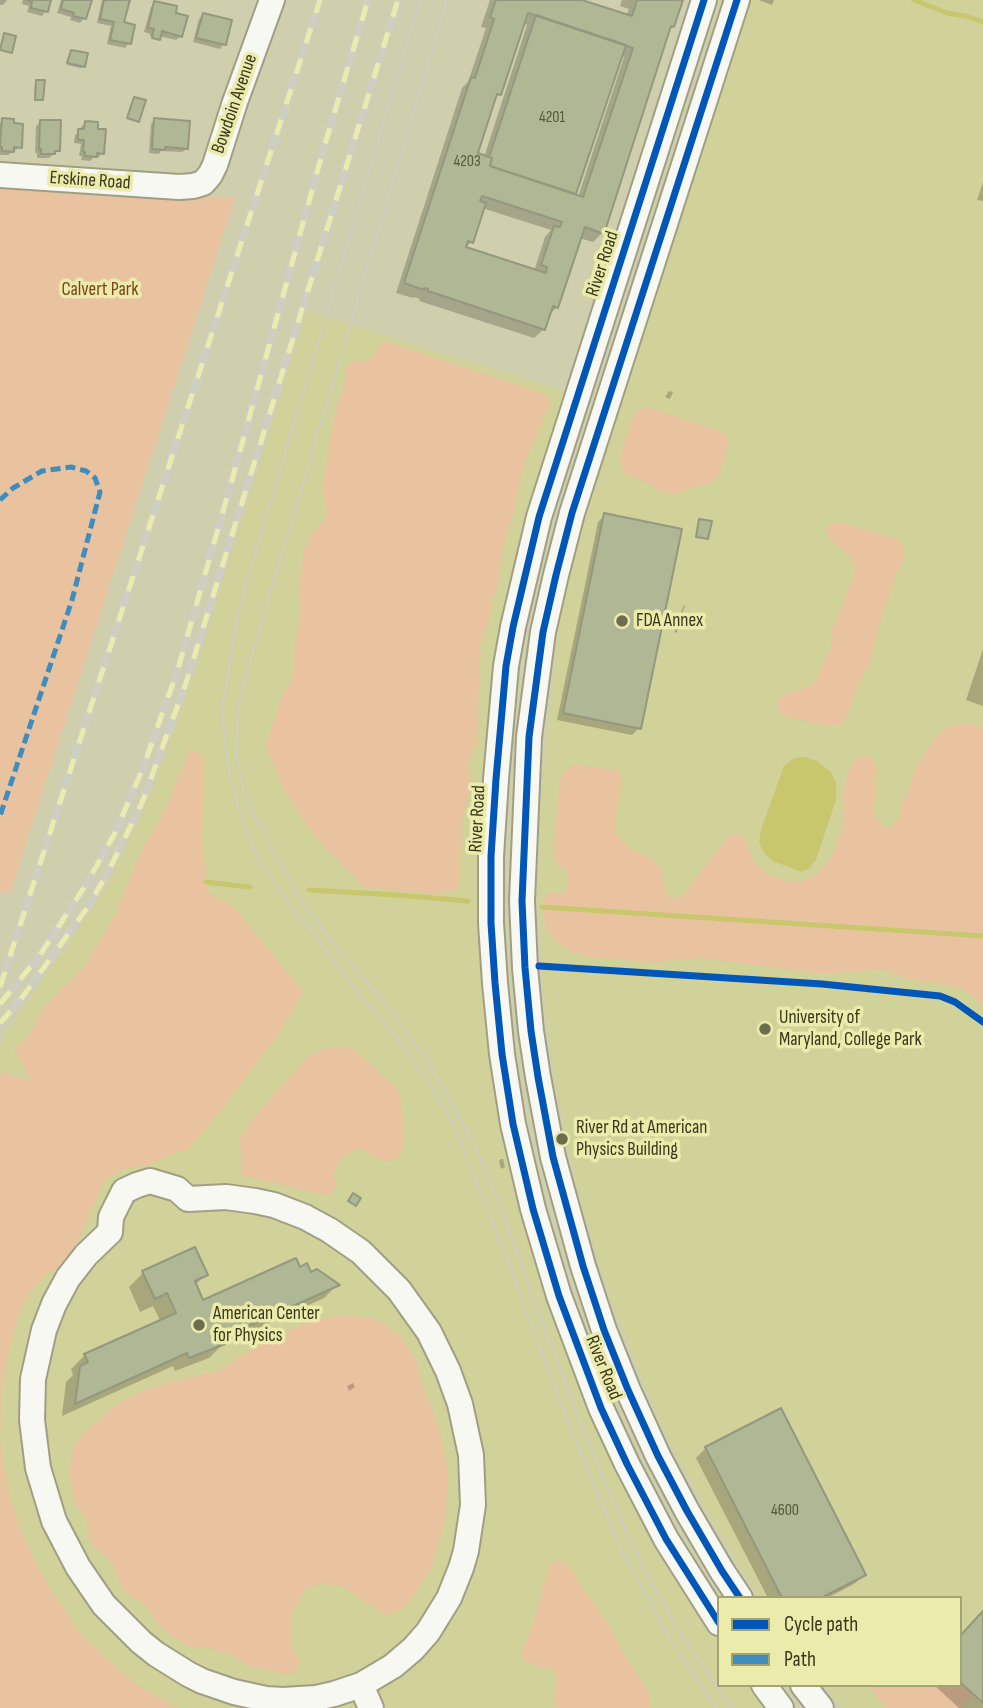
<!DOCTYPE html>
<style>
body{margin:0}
#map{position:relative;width:983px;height:1708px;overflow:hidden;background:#cfcfad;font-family:"Sofia Sans Condensed",sans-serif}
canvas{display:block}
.legend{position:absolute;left:717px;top:1596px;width:245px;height:91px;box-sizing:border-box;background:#ebebab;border:2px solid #a3a373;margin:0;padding:9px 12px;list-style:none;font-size:21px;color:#38381e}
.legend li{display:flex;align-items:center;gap:14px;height:35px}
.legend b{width:35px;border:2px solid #a3a373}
</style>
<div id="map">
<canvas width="983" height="1708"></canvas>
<ul class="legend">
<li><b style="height:9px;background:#0057b8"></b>Cycle path</li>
<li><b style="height:9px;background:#3d8dbf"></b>Path</li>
</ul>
</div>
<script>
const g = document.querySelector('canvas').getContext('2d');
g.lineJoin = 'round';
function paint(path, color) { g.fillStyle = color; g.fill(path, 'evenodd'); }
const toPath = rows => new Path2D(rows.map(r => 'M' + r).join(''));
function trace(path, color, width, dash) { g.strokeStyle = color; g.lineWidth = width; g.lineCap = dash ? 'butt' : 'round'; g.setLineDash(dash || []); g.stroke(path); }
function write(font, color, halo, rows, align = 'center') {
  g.font = font + ' "Sofia Sans Condensed",sans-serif'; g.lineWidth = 7; g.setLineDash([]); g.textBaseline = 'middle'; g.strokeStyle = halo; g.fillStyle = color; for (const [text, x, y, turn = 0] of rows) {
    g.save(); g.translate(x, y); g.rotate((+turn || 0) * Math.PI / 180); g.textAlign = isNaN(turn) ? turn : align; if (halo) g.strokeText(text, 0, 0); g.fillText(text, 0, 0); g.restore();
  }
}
paint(toPath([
 [751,0,983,0,983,1708,843,1708,824,1685,960,1685,960,1598,760,1598,742,1569,712,1521,672,1446,649,1395,612,1303,583,1209,569,1154,554,1071,546,1016,538,902,540,806,563,598,595,478],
 [306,311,571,393,490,750,514,1164,675,1568,719,1635,719,1685,753,1685,770,1708,0,1708,0,1044,17,1016,94,906,153,788,197,665]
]), '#d1d19a');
paint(toPath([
 [0,184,235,198,10,893,0,891],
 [387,342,542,393,550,398,550,403,528,455,519,483,518,496,502,552,498,586,492,600,490,620,484,632,480,646,477,744,468,764,470,783,468,800,461,822,460,878,458,890,437,894,364,887,316,838,284,790,266,746,282,695,290,684,294,670,295,642,301,613,299,585,304,549,313,532,323,523,327,514,324,496,323,481,336,408,347,377,345,370,347,366,352,362,367,361,373,357,380,344],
 [646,407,718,430,727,436,727,450,718,478,709,484,689,488,676,494,658,490,647,483,623,473,620,460,626,437,634,413],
 [833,523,845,524,895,538,903,546,904,559,896,575,886,603,869,664,860,680,846,719,839,726,817,724,784,716,779,711,777,706,778,699,785,694,806,688,816,681,823,663,831,648,832,629,850,586,855,569,851,557,828,538,826,528],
 [964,723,975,724,983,728,983,1005,965,990,943,983,922,982,906,978,883,969,824,974,700,958,648,962,590,957,571,952,557,942,547,930,544,915,544,898,549,894,560,894,566,889,568,881,568,874,564,869,557,864,553,855,560,779,566,769,576,765,616,770,621,777,622,786,615,818,616,833,627,847,655,861,661,868,666,894,674,899,684,896,693,881,730,835,739,834,745,839,753,860,767,874,777,879,789,882,801,881,812,877,821,871,830,860,838,842,843,823,844,788,848,772,852,762,862,756,872,758,877,770,874,811,880,824,887,828,893,826,899,818,901,804,907,793,916,766,935,738,948,727],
 [190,750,204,756,202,845,208,893,234,907,303,992,281,1031,226,1104,188,1150,176,1152,148,1165,123,1169,104,1181,78,1241,65,1263,47,1274,32,1289,19,1314,7,1357,2,1390,0,1439,7,1485,18,1523,32,1556,52,1592,79,1632,107,1659,137,1685,178,1708,0,1708,0,1074,8,1073,32,1081,14,1049,27,1038,45,1006,81,971,114,917,140,854,164,812],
 [330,1047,353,1048,399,1090,404,1125,404,1147,398,1157,389,1162,381,1160,359,1148,342,1158,332,1175,337,1184,331,1195,318,1193,242,1175,240,1137,262,1108,309,1055],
 [340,1315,374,1318,399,1335,416,1360,422,1383,439,1429,448,1473,445,1521,431,1569,406,1607,386,1616,340,1585,319,1584,306,1588,292,1613,291,1647,301,1662,294,1673,287,1674,249,1666,230,1654,207,1648,197,1648,187,1645,162,1629,145,1605,130,1597,123,1590,114,1567,108,1558,95,1548,90,1541,86,1519,75,1503,72,1484,69,1476,69,1467,75,1443,81,1435,119,1403,147,1389,174,1381,216,1372,267,1340,306,1323],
 [559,1560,569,1565,580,1585,606,1620,626,1657,649,1693,651,1708,557,1708,554,1702,556,1691,557,1673,550,1669,534,1665,524,1661,521,1653,533,1624,550,1564],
 [960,1682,974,1694,961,1708,887,1708,868,1686,960,1685]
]), '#e9c29f');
paint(toPath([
 [804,757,817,761,830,771,836,782,836,800,816,860,808,869,801,872,773,861,765,854,759,842,761,830,784,766,795,758]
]), '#c9c76d');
paint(toPath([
 [0,0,7,0,3,5,0,5],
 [23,0,49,0,46,11,42,16,27,12,29,6,22,4],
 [61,0,90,0,84,18,80,23,70,20,71,17,57,13],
 [102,0,128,0,122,24,129,43,125,48,107,44,111,26,97,23],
 [490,0,576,0,626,16,629,9,620,6,622,0,681,0,673,26,668,31,602,233,593,242,579,238,557,307,548,316,544,329,534,338,419,301,420,299,414,297,413,298,396,293,462,88,468,82,486,28,481,27],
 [523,23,527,25,484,157,475,154,493,100,499,94],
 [620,56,624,57,578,197,574,195],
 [482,208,551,230,545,237,534,271,465,248,471,242],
 [759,0,774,0,772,5],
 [155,3,173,14,181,36,176,40,159,36,158,40,158,38,150,36,150,34,144,32,151,7],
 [203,15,224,44,220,49,193,42,199,19],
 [71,51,83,67,81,68,67,65],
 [36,82,41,100,39,101,34,101,35,83],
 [155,119,187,148,182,152,161,151,159,154,149,153,151,124],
 [3,120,20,147,8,155,0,155,0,123],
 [41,122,58,150,49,158,37,158,37,153,35,153,36,126],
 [86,123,102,153,98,158,94,157,90,161,81,160,82,156,79,156,81,144,74,143,75,135,81,131,81,127],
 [983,182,983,201,977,200],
 [669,391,673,392,670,399,665,397],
 [605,515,639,728,632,735,557,720,598,522],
 [684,605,685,606,681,617,678,619],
 [679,620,680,621,677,632,674,633],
 [983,649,983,706,966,700],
 [567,1136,568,1143,565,1145,564,1137],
 [501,1159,503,1159,505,1167,501,1169,499,1161],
 [299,1269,337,1285,324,1298,223,1344,209,1358,175,1371,173,1366,62,1416,66,1382,73,1375,71,1369,85,1355,160,1320,153,1306,140,1312,129,1287,143,1273,206,1274,195,1285,202,1303],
 [353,1383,355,1387,349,1391,347,1386],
 [706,1448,864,1575,854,1584,827,1598,768,1598,696,1458],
 [983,1612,983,1708,959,1708,934,1685,960,1685,960,1637]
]), '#0003');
trace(toPath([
 [914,0,947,13,966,16,983,22],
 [206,882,250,887],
 [309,890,397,895,468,901],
 [542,907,983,936]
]), '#c9c76d', 5);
const building = toPath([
 [26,0,51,0,48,12,31,8,32,2,26,0],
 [63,0,92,0,86,19,73,16,74,13,61,9,63,0],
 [104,0,130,0,124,22,135,25,131,44,110,40,114,22,100,19,104,0],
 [496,0,582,0,632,16,637,0,683,0,674,27,671,26,604,234,585,227,558,308,553,306,545,330,428,291,428,289,424,288,424,290,404,283,471,77,475,78,494,19,490,17,496,0],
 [528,13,633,48,583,197,490,166,492,158,478,153,497,94,501,95,528,13],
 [482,196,562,222,560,227,554,226,541,265,547,267,546,273,466,247,468,241,473,243,486,203,480,201,482,196],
 [154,1,177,6,176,13,188,16,182,37,162,31,160,40,152,38,154,29,148,28,154,1],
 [203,13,232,20,226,45,196,38,203,13],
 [536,15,626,45,576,194,490,166,492,158,489,157,536,15],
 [4,33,16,36,12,53,0,50,4,33],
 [71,50,88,53,85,67,67,63,71,50],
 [36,80,45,80,43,100,35,100,36,80],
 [134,97,146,100,139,122,127,118,134,97],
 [2,118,14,119,14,123,23,124,22,148,14,147,14,152,2,151,2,147,0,147,2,118],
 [154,118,190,121,188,149,165,147,165,150,152,149,154,118],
 [40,120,61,120,60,151,55,151,55,154,41,154,41,149,39,149,40,120],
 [85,121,98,122,98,129,106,129,104,154,97,153,97,157,85,156,85,152,83,152,84,140,78,140,78,129,84,129,85,121],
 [604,513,682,529,641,729,563,713,604,513],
 [699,519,712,521,708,539,696,537,699,519],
 [353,1193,361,1198,356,1206,348,1201,353,1193],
 [195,1247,208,1275,195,1281,203,1300,296,1258,300,1267,307,1263,311,1272,317,1269,340,1285,221,1338,225,1344,189,1358,187,1353,75,1404,80,1366,88,1362,84,1354,176,1313,167,1293,155,1299,142,1271,195,1247],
 [781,1408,866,1575,821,1598,782,1598,705,1447,781,1408],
 [983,1611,983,1703,960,1682,960,1636,983,1611]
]);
paint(building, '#afb795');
trace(building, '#94987f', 2);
const minor = toPath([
 [704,0,539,517,513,627,506,666,496,779,491,856,491,923,495,983,502,1054,513,1124,533,1209,559,1296,601,1408,627,1464,666,1539,719,1623],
 [737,0,572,513,556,575,543,632,529,737,522,901,525,968,531,1031,538,1077,553,1157,583,1266,604,1330,628,1390,658,1456,687,1511,722,1571,740,1598],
 [0,175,179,187,193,186,203,183,210,175,215,165,235,102,272,0],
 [150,1181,177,1189,188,1199,226,1197,255,1201,274,1205,305,1217,329,1230,361,1252,399,1290,429,1332,448,1371,460,1404,471,1455,473,1505,466,1551,461,1568,449,1598,428,1632,413,1649,393,1666,361,1685,334,1694,316,1698,283,1700,266,1699,234,1692,202,1681,188,1674,156,1654,141,1642,104,1605,78,1567,54,1521,38,1468,32,1420,33,1379,44,1330,54,1304,68,1278,86,1255,110,1232,111,1217,124,1191,137,1185,150,1181],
 [361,1685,371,1708],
 [764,1685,781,1708],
 [803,1685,821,1708]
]);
trace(minor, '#a09f84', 28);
trace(minor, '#f8f8f3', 24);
trace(toPath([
 [420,0,238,612,222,709,227,760,243,825,262,865,293,910,314,934,357,992,395,1035,422,1072,452,1120,488,1209,566,1417,620,1547,668,1636,717,1708],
 [447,0,240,695,238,717,237,756,244,793,252,811,299,898,320,927,387,1006,429,1063,474,1142,496,1196,576,1412,603,1478,635,1552,676,1627,732,1708]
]), '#cecec3', 2);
const rail = toPath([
 [0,987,320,0],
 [0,1004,40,955,87,883,115,833,143,768,178,669,230,487,323,151,368,0],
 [0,1023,18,1003,88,907,108,872,142,803,187,680,398,0]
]);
trace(rail, '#cecec3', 8);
trace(rail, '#ebebab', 5, [16]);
trace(toPath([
 [0,500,13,488,42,471,71,467,86,471,95,478,100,492,72,600,0,816]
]), '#3d8dbf', 5, [10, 5]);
trace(toPath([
 [704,0,539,517,513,627,506,666,496,779,491,856,491,923,495,983,502,1054,513,1124,533,1209,559,1296,601,1408,627,1464,666,1539,719,1623],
 [737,0,572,513,556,575,543,632,529,737,522,901,525,968,531,1031,538,1077,553,1157,583,1266,604,1330,628,1390,658,1456,687,1511,722,1571,740,1598],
 [539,966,822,984,940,996,955,1002,983,1022]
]), '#0057b8', 7);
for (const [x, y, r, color] of [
 [622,621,7,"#6d6d50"],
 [765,1029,7,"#6d6d50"],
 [562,1139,7,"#6d6d50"],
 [199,1325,7,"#6d6d50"]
]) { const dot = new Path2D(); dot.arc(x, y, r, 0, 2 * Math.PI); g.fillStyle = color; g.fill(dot); trace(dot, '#ebebab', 2.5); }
write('16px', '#56583c', null, [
 ["4201",552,118],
 ["4203",467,162],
 ["4600",785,1511]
]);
write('19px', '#38381e', '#ebebab', [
 ["Bowdoin Avenue",235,104,-71],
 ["Erskine Road",90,181,4],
 ["River Road",603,264,-72],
 ["River Road",478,819,-87],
 ["River Road",603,1368,68]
]);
write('19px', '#7e3f1a', '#ebebab', [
 ["Calvert Park",100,290]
]);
write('19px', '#38381e', '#ebebab', [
 ["FDA Annex",636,621],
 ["University of",779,1018],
 ["Maryland, College Park",779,1040],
 ["River Rd at American",576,1128],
 ["Physics Building",576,1150],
 ["American Center",213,1314],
 ["for Physics",213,1336]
], 'left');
</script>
